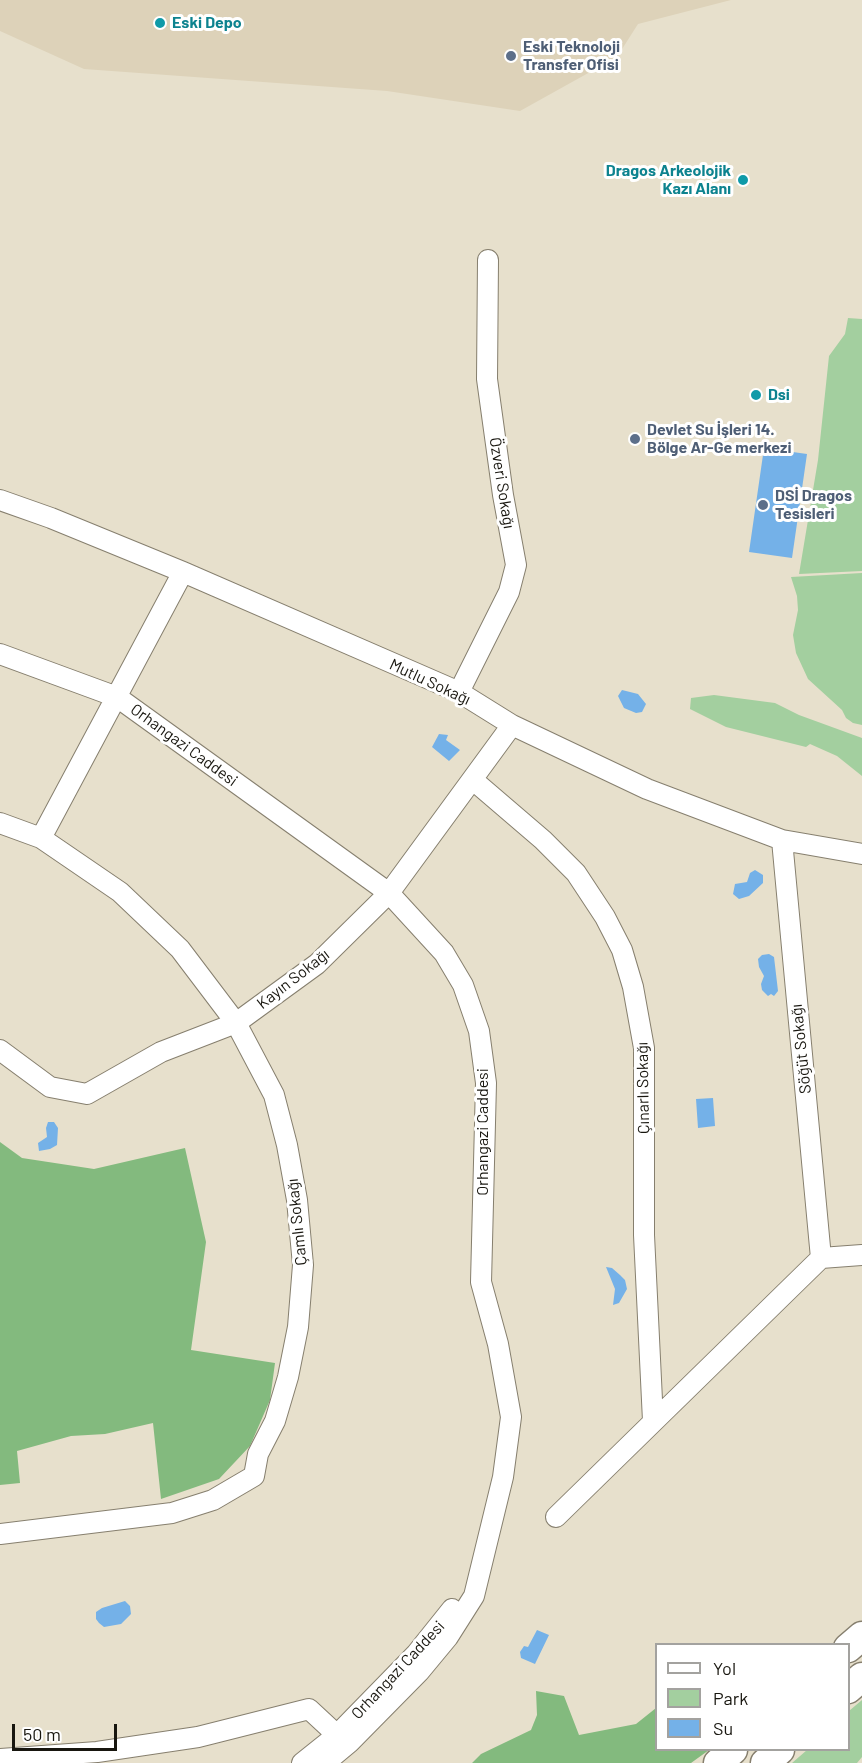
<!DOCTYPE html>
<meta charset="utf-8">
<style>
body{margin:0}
#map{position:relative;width:862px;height:1763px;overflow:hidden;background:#e7e0cc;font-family:Barlow,sans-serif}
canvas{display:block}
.legend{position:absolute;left:655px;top:1643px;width:195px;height:108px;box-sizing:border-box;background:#fff;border:2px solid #a3a29f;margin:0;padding:8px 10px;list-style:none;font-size:18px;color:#18160f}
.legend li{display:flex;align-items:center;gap:12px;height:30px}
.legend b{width:30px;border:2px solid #a3a29f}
.scale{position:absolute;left:12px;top:1724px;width:105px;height:27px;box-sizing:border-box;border:3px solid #18160f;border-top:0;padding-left:8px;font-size:18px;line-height:21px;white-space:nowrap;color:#18160f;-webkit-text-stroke:4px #fff;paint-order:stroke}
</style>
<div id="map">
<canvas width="862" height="1763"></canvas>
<ul class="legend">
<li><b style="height:8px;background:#fff"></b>Yol</li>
<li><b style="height:16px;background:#a3cf9f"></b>Park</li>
<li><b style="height:16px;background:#74b1e8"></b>Su</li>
</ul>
<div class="scale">50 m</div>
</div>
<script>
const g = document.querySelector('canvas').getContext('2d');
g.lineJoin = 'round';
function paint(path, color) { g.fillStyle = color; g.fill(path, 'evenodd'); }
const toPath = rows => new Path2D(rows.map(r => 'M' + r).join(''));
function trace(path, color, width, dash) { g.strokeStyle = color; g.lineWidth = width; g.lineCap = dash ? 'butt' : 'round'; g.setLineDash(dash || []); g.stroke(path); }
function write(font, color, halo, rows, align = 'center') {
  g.font = font + ' Barlow,sans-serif'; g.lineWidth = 6; g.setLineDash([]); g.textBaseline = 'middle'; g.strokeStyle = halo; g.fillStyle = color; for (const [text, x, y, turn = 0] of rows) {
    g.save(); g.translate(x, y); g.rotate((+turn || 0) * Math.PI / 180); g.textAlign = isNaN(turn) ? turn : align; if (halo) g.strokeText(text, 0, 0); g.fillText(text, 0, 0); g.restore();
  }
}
paint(toPath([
 [0,0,731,0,638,24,617,57,520,111,387,91,84,69,0,31]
]), '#ddd2b9');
paint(toPath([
 [848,318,862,319,862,571,799,574,818,460,829,356,845,334],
 [862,573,862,725,853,723,846,718,842,710,808,679,796,653,793,635,798,610,797,596,791,577],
 [714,695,775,703,799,715,862,738,862,776,837,756,810,744,806,747,726,727,690,709,691,698],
 [862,1700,862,1757,857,1763,792,1763,807,1750,848,1750,849,1711]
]), '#a3cf9f');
paint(toPath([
 [0,1142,22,1158,94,1169,185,1148,206,1242,191,1350,275,1363,270,1400,250,1446,219,1479,161,1499,153,1423,105,1434,71,1436,17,1451,20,1483,0,1485],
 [536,1691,564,1696,579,1735,636,1724,656,1708,656,1750,709,1750,691,1763,472,1763,481,1754,531,1730,537,1715]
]), '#83ba7e');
paint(toPath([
 [764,448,807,454,792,558,749,552],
 [622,690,638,694,646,704,642,712,636,713,624,708,618,696],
 [439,734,448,735,446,740,460,750,449,761,432,747],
 [755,870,763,875,763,883,749,896,739,899,733,894,735,884,747,882,750,873],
 [769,954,774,957,778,991,774,996,771,994,768,996,762,990,761,984,764,976,759,967,758,959,762,955],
 [713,1098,715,1126,698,1128,696,1099],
 [48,1122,54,1122,58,1128,57,1145,50,1149,39,1151,38,1143,47,1137,46,1128],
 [606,1267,612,1268,620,1275,625,1280,627,1289,619,1303,613,1305,615,1289],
 [125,1601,130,1606,131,1614,121,1624,104,1627,99,1623,96,1619,96,1612,102,1608],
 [537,1630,549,1635,535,1664,521,1658,520,1652,524,1646,528,1647]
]), '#74b1e8');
const minor = toPath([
 [0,500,51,518,183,572,459,692,512,725,647,789,782,840,862,854],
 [0,654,117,697,389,893,444,953,463,985,479,1031,486,1083,481,1282,498,1344,511,1417,503,1477,474,1596,448,1637,419,1672,350,1742,325,1763],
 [459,692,509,592,516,565,503,495,487,379,488,260],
 [473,780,543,840,576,873,605,917,622,950,633,987,644,1048,644,1235,653,1421],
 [0,823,41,838,120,892,180,949,236,1023,274,1095,287,1145,297,1200,303,1265,298,1327,288,1377,275,1421,258,1454,254,1476,213,1500,172,1513,0,1534],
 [41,838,183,572],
 [0,1050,50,1087,87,1094,161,1052,236,1023,317,964,389,893,512,725],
 [821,1258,862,1255],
 [556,1517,821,1258,782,840],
 [0,1759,97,1752,198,1737,309,1709,337,1735],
 [302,1763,337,1735,416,1654,452,1609]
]);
const highway = toPath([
 [848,1648,862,1636],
 [848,1689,862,1677],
 [718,1763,733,1750],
 [765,1763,780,1750]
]);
trace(minor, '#867f6e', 22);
trace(highway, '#867f6e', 31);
trace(minor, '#fff', 20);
trace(highway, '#fff', 28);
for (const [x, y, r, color] of [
 [160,23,6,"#0f9aa8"],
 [511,56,6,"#5c6f8a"],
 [743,180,6,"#0f9aa8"],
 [756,395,6,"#0f9aa8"],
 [635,439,6,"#5c6f8a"],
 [763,505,6,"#5c6f8a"]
]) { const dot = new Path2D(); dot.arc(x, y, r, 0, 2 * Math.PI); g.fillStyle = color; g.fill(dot); trace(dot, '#fff', 2); }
write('bold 16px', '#0d838f', '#fff', [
 ["Eski Depo",172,23],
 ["Dragos Arkeolojik",731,171,"right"],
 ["Kazı Alanı",731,189,"right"],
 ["Dsi",768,395]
], 'left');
write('bold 16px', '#4e5e75', '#fff', [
 ["Eski Teknoloji",523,47],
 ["Transfer Ofisi",523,65],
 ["Devlet Su İşleri 14.",647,430],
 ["Bölge Ar-Ge merkezi",647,448],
 ["DSİ Dragos",775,496],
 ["Tesisleri",775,514]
], 'left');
write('16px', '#18160f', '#fff', [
 ["Özveri Sokağı",502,483,81],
 ["Mutlu Sokağı",430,682,25],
 ["Orhangazi Caddesi",184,745,36],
 ["Kayın Sokağı",293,979,-38],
 ["Söğüt Sokağı",801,1049,-96],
 ["Çınarlı Sokağı",643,1088,-91],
 ["Orhangazi Caddesi",483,1132,-90],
 ["Çamlı Sokağı",297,1222,-96],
 ["Orhangazi Caddesi",398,1670,-47]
]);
</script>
